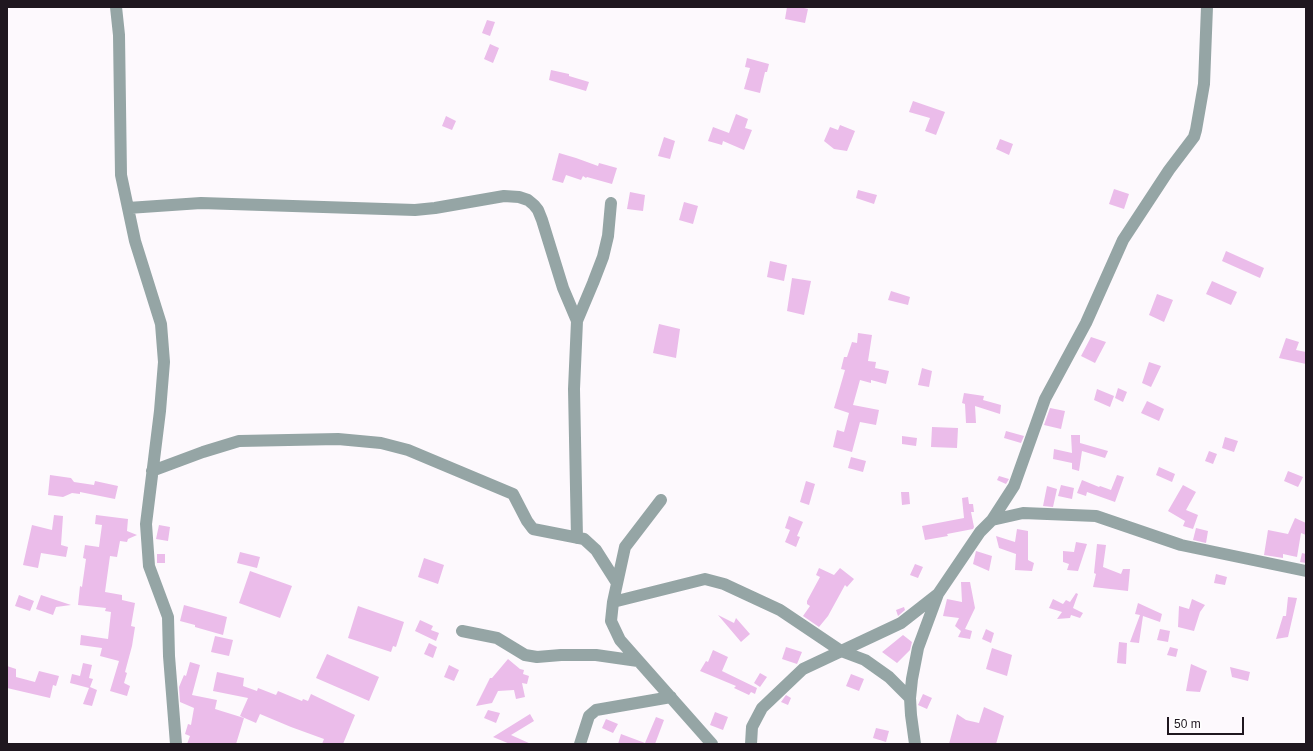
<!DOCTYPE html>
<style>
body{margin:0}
#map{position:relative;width:1313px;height:751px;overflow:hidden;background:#fdf9fd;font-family:Arial,sans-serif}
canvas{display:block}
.frame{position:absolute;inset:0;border:8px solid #1f171f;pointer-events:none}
.scale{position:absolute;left:1167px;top:717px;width:77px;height:18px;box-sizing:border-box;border:2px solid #1f171f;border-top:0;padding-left:5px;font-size:12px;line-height:14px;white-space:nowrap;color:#1f171f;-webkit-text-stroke:3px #fff;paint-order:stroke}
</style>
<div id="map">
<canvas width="1313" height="751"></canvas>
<div class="frame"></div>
<div class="scale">50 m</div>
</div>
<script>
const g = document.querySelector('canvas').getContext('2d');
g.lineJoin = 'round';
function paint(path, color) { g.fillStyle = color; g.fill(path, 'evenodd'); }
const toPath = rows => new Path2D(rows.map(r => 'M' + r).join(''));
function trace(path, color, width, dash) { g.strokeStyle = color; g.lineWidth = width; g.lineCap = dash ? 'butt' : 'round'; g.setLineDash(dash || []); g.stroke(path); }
paint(toPath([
 [787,7,800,7,808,9,805,23,785,19],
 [487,20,495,22,490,36,482,33],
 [490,44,499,48,493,63,484,59],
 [747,58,769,64,767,72,765,72,760,93,744,89,750,68,745,67],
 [551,70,569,74,569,76,589,82,586,91,549,80],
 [913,101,945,112,936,135,925,131,930,118,909,112],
 [736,114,748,119,745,128,752,130,744,150,723,141,722,145,708,141,713,127,729,133],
 [446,116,456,121,452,130,442,126],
 [840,125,855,131,847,151,834,149,824,141,830,127,838,130],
 [664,137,675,141,670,159,658,156],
 [1000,139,1013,144,1009,155,996,149],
 [559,153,576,158,598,166,599,163,617,168,612,184,587,177,586,178,583,176,581,180,566,175,563,183,552,180],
 [1114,189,1129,194,1124,209,1109,204],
 [858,190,877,195,874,204,856,198],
 [630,192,645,195,643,211,627,209],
 [684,202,698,206,693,224,679,220],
 [1226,251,1264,268,1260,278,1222,261],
 [770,261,787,265,784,281,767,277],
 [792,278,811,281,804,315,787,311],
 [1212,281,1237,292,1231,305,1206,294],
 [891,291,910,297,908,305,888,300],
 [1157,294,1173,300,1164,322,1149,315],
 [659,324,680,329,676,358,653,353],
 [858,333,872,335,868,361,876,362,875,368,889,371,886,384,871,380,871,383,860,380,853,405,879,410,876,425,860,422,852,452,833,447,837,430,844,432,849,413,834,408,845,370,841,369,844,357,847,357,852,342,857,343],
 [1091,337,1106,342,1095,363,1081,356],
 [1286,338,1299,342,1296,350,1306,352,1306,364,1279,358],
 [1149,362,1161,366,1151,387,1142,383],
 [922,368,932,371,929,387,918,385],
 [1118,388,1127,392,1123,402,1115,398],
 [1097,389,1114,396,1110,407,1094,400],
 [964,393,984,396,983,400,1001,405,1000,414,975,406,976,423,966,423,965,404,962,403],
 [1147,401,1164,409,1159,421,1141,413],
 [1050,408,1065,411,1061,429,1044,425],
 [932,427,958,428,957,448,931,447],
 [1006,431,1024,436,1021,443,1004,438],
 [1071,435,1080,435,1080,443,1108,451,1105,458,1082,451,1079,471,1072,469,1072,463,1053,459,1054,449,1072,453],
 [902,436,917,438,916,446,902,444],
 [1225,437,1238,441,1234,452,1222,448],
 [1209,451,1217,454,1213,464,1205,461],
 [851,457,866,461,863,472,848,468],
 [1159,467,1175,474,1172,482,1156,475],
 [1288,471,1303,477,1298,487,1284,481],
 [50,475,71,478,74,482,94,485,95,481,118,486,115,499,80,492,80,494,72,493,63,497,48,495],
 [1117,475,1124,477,1115,502,1087,492,1086,496,1077,493,1082,480,1099,487,1100,486,1111,490],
 [999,476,1009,479,1006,484,997,480],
 [806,481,815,484,809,505,800,502],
 [1061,485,1074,488,1072,499,1058,496],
 [1183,485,1196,492,1186,510,1198,515,1193,529,1183,526,1185,521,1168,511],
 [1047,486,1057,489,1053,507,1043,506],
 [901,492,909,492,910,504,902,505],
 [968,497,969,504,973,504,974,512,971,512,974,527,973,529,947,534,948,536,925,540,922,526,964,518,962,498],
 [54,515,63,516,61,545,68,547,66,557,41,553,38,568,23,565,32,525,52,530],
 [96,515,128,519,127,531,137,535,128,539,127,542,120,541,117,557,110,556,105,592,122,595,122,600,135,603,131,626,135,627,132,646,125,672,127,673,124,683,130,686,127,696,110,691,119,661,100,656,102,648,80,645,81,635,108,639,111,612,105,611,106,608,78,605,80,586,82,587,86,559,83,558,85,545,99,547,102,525,95,524],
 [789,516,803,522,797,536,800,537,796,547,785,542,790,530,785,528],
 [1295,518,1306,523,1306,535,1301,533,1297,557,1283,554,1283,558,1264,555,1268,530,1288,534],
 [159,525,170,527,168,541,156,539],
 [1196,528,1208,531,1206,543,1193,540],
 [1017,529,1028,531,1028,560,1034,563,1032,571,1015,570,1016,554,999,548,996,536,1015,542],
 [1076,542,1087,544,1078,571,1067,570,1069,564,1063,562,1063,551,1074,552],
 [1097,544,1106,545,1103,567,1121,574,1123,569,1130,569,1128,591,1093,587,1096,574,1094,573],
 [976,551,992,556,989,571,973,564],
 [240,552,260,557,257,568,237,563],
 [1302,553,1306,554,1306,563,1300,562],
 [157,554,165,554,165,563,157,563],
 [424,558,444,565,438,584,418,577],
 [915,564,923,567,918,578,910,575],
 [819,568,834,575,840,568,854,579,847,587,845,585,828,616,819,627,803,616,810,606,807,604,807,601,820,577,816,575],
 [250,571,292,586,280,618,239,603],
 [1216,574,1227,577,1225,585,1214,583],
 [961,582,970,582,975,608,965,629,972,631,970,639,958,637,961,631,955,626,959,618,943,616,947,599,962,602],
 [1076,593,1078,594,1073,608,1083,613,1080,618,1071,615,1070,618,1057,619,1062,612,1049,608,1053,599,1063,604,1066,600,1070,602],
 [19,595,34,601,30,611,15,606],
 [41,595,71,605,56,607,53,615,36,609],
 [1288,597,1297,598,1288,637,1276,639,1283,616,1286,616],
 [1192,599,1205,605,1200,612,1194,631,1178,627,1179,606,1189,609],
 [1138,603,1162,614,1160,622,1143,616,1139,643,1130,642,1140,615,1135,614],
 [184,605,227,617,223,635,195,627,195,625,180,621],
 [358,606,404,622,396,647,393,646,391,652,348,638],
 [904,607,905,610,898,616,896,610],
 [718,615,734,623,736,618,750,634,741,642],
 [420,620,433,626,431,630,439,633,436,641,415,631],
 [986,629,994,633,991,643,982,639],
 [1160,629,1170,631,1168,642,1157,640],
 [903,635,912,642,910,650,897,663,882,652],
 [215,636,233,640,229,656,211,652],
 [1119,642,1127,643,1126,664,1117,663],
 [429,643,437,647,433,658,424,654],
 [786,647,802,652,797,664,782,659],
 [1170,647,1178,649,1176,657,1167,655],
 [992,648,1012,655,1007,676,986,669],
 [713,650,728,657,722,671,757,688,755,694,751,692,749,695,734,688,736,686,700,671,706,661,708,662],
 [327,654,379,677,369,701,316,678],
 [508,659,520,669,524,670,523,674,529,676,527,684,522,683,525,697,516,699,514,690,498,691,492,703,476,706,490,678,492,678],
 [190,662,200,665,192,695,217,700,215,709,244,718,236,744,187,744,190,736,185,734,188,724,191,725,194,708,180,702,179,687,184,675,186,676],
 [83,663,92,665,89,678,93,679,90,687,97,690,92,706,83,704,89,688,70,683,72,674,80,676],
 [1191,664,1207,671,1200,692,1186,691],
 [449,665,459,670,454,681,444,677],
 [7,666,16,669,16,677,35,682,39,671,59,676,56,686,53,685,50,698,7,688],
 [1230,667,1250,672,1248,681,1232,677],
 [217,672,244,678,243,686,257,691,258,688,276,695,278,691,302,701,303,699,308,701,311,694,355,715,343,744,322,744,324,739,291,727,260,714,256,723,240,716,248,698,213,691],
 [760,673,767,677,760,687,754,683],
 [851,674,864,679,859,691,846,686],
 [923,694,932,698,927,709,918,705],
 [786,695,791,698,788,705,781,702],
 [984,707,1004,716,996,744,949,744,957,714,966,720,979,723],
 [488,710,500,713,496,723,484,718],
 [715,712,728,717,723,730,710,725],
 [530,714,534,721,511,735,531,744,510,744,493,737],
 [656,717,664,720,655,744,618,744,621,734,645,743],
 [606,719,618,724,613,733,602,728],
 [876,728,889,731,886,742,873,738]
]), '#ebbcea');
trace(toPath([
 [116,7,119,35,121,175,135,241,161,324,164,362,160,411,146,524,149,566,168,617,169,656,176,744],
 [128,208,201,203,415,210,435,208,504,196,519,197,528,200,534,205,538,210,542,220,563,288,577,321],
 [152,471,203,452,239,441,338,439,381,443,408,450,513,494,527,521,533,529,584,539,596,550,617,583],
 [661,500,625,547,613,602,611,621,620,640,712,744],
 [992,520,1023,513,1096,516,1181,545,1306,571],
 [577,538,574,389,577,321,593,283,603,257,608,236,611,203],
 [613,602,705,579,724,584,780,610,841,651,865,660,889,677,910,698],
 [462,631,497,638,525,655,537,657,561,655,596,655,638,661],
 [580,744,589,716,596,710,671,697],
 [751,744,752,727,762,708,803,669,901,623,938,594,980,532,992,520,1014,486,1045,399,1086,323,1123,240,1169,170,1194,137,1196,130,1204,84,1207,7],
 [915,744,911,715,910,698,912,679,918,648,938,594]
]), '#95a5a5', 12);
</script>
